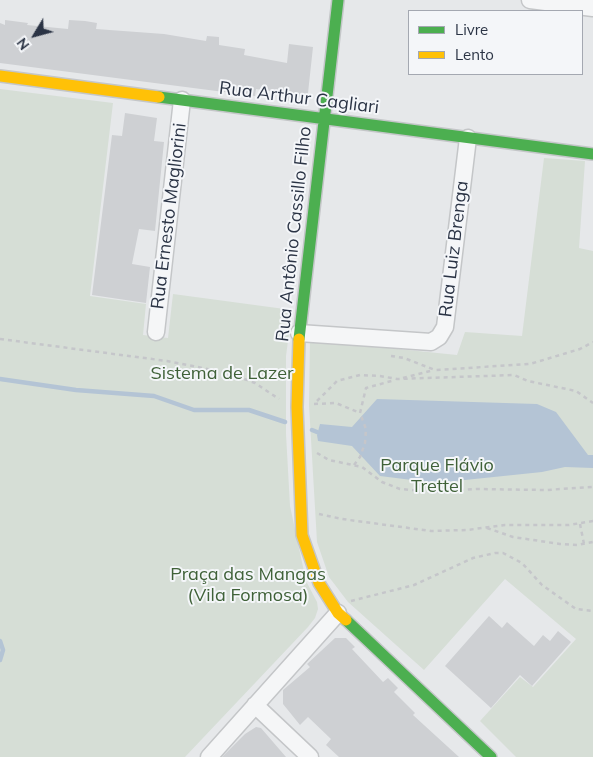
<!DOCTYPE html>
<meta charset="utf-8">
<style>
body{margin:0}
#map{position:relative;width:593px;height:757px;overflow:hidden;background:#e6e8ea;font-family:Mulish,sans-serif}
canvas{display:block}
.legend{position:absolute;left:408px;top:10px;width:175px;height:65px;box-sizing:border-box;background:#f4f6f9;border:1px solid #a4a8b1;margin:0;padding:6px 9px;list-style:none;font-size:15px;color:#2b3445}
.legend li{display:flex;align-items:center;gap:10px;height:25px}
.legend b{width:25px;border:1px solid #a4a8b1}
.north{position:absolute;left:10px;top:10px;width:50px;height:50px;-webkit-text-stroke:4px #f4f6f9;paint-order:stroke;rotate:233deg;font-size:14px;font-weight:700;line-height:20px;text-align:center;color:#2b3445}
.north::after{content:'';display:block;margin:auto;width:18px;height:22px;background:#2b3445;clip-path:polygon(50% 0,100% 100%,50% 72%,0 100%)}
</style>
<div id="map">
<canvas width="593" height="757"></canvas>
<ul class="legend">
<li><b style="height:6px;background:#4caf50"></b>Livre</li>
<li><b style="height:6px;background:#ffc107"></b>Lento</li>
</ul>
<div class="north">N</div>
</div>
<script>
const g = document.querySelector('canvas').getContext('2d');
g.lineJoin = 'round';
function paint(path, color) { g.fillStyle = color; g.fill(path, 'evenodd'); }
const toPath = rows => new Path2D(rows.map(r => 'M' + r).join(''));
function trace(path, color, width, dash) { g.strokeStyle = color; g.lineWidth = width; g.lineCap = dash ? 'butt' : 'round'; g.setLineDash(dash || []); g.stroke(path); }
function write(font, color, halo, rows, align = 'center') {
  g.font = font + ' Mulish,sans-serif'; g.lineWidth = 4; g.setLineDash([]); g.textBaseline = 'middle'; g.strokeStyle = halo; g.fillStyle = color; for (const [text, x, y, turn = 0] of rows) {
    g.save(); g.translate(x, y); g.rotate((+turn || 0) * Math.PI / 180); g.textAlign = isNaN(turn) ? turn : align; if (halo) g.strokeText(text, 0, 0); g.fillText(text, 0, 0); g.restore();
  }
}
paint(toPath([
 [0,89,113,103,90,296,146,304,143,335,168,338,173,294,292,310,286,356,286,434,290,506,306,581,317,602,318,609,315,618,308,627,185,757,0,757],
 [544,158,585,161,579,248,593,251,593,757,516,757,480,721,520,677,533,687,576,639,505,579,424,670,348,602,329,577,317,542,309,405,310,340,457,355,465,332,522,336]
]), '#d6ded6');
paint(toPath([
 [377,399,537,404,556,412,588,455,593,455,593,468,565,467,542,472,436,483,380,476,352,446,318,441,317,435,320,424,352,427]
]), '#b4c4d5');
trace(toPath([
 [0,379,76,390,154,396,194,410,249,410,285,422],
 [312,430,317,432],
 [0,641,3,650,0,660]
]), '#b4c4d5', 4.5);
paint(toPath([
 [5,20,28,23,27,25,68,29,69,20,85,21,97,23,96,29,164,34,206,41,207,36,219,37,219,45,245,49,244,55,287,63,289,44,313,47,308,93,300,102,283,100,283,93,256,89,255,96,0,63,0,23,5,25],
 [125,113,157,118,154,141,164,142,155,231,139,229,132,264,150,267,146,303,92,295,112,135,122,136],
 [489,616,502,628,507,622,534,646,543,635,550,641,558,631,571,642,532,686,520,675,491,708,445,666],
 [335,638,346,638,355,647,352,649,383,682,388,678,398,688,394,692,415,713,413,715,459,757,339,757,326,745,331,739,308,717,300,725,283,704,283,690,310,667,307,664],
 [256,727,261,728,286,757,222,757,245,734]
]), '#ced0d3');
const street = toPath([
 [530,0,593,8],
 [156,332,182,100],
 [299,333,431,342,439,337,445,327,468,138],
 [255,705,310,757],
 [209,757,338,613]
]);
const fast = toPath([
 [159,97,593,154],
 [299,339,338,0],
 [346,620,491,757]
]);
const slow = toPath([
 [0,76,159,97],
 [299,339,297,407,302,535,319,583,338,613,346,620]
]);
trace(street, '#c4c6c8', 19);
trace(fast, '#c4c6c8', 14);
trace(slow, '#c4c6c8', 14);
trace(toPath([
 [0,339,167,361,228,373,255,383,279,399],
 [391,356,404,358,435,370,530,364,580,349,593,342],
 [403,378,434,370],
 [317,401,337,381,360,375,380,376,397,379,514,375,528,381,576,391,593,403],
 [314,404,336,403,360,413],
 [317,453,329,460,362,467,382,482,400,489,433,492,476,489,546,490,593,487],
 [354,465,360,457,365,443,366,429,360,413,366,388,395,380],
 [319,514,342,519,431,531,467,530,505,525,569,525,593,521],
 [580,524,584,544],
 [487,528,513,537,560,544,577,545,593,542],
 [351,601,414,585,473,558,495,553,503,553,522,563,542,585,576,609,593,611]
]), '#c5c6ca', 2.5, [4, 4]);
trace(street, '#f5f6f7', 16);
trace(fast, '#4caf50', 11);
trace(slow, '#ffc107', 11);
write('18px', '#2b3445', '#f4f6f9', [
 ["Rua Arthur Cagliari",299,98,7],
 ["Rua Ernesto Magliorini",169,216,-83],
 ["Rua Antônio Cassillo Filho",294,234,-84],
 ["Rua Luiz Brenga",454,249,-83]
]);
write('18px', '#3f6138', '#f4f6f9', [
 ["Sistema de Lazer",222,374],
 ["Parque Flávio",437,466],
 ["Trettel",437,487],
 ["Praça das Mangas",248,575],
 ["(Vila Formosa)",248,596]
]);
</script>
